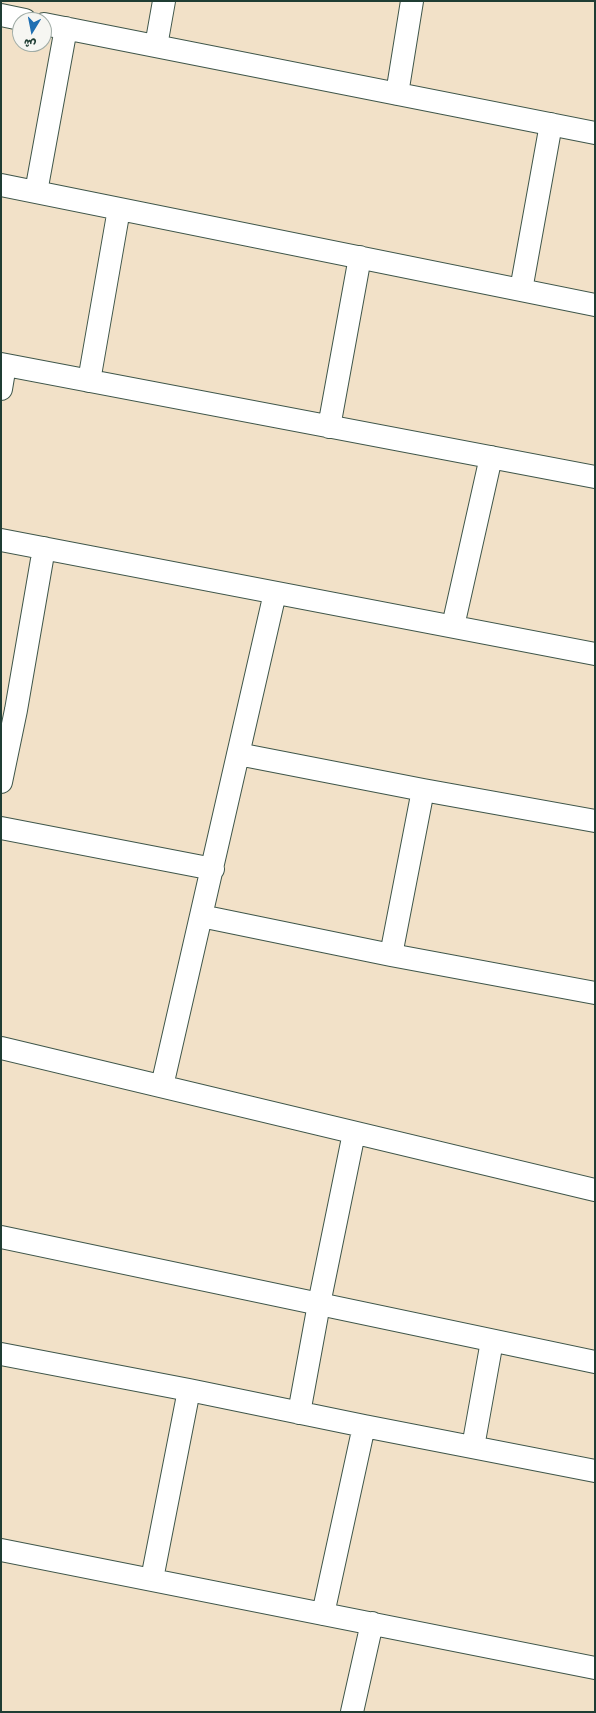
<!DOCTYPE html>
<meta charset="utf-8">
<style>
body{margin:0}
#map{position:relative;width:596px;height:1713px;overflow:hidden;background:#f2e1c8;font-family:"Shantell Sans","Playpen Sans Arabic",sans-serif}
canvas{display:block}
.frame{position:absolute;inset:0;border:2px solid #1f3d34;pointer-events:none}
.north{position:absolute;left:12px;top:12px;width:40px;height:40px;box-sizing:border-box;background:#f6f6f2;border:1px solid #a0aca6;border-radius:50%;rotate:190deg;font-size:11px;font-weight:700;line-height:16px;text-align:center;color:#1f3d34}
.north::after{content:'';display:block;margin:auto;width:14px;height:18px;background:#1f6fb2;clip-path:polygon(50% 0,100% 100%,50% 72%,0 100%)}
</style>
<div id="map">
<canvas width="596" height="1713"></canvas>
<div class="frame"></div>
<div class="north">ش</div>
</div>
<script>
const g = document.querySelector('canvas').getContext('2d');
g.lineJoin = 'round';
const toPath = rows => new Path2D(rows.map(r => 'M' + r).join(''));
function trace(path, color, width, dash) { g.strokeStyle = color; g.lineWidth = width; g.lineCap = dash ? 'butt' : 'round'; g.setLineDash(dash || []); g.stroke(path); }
const minor = toPath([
 [1,15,25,20],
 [44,24,595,133],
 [156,46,164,1],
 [397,94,412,1],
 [1,185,595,305],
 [36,192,66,28],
 [521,290,551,124],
 [1,364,595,477],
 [89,381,119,209],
 [1,389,5,365],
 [329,427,360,257],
 [1,540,595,654],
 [453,626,491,457],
 [238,754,423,790,595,821],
 [1,782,16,710,44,548],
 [1,828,213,869],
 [201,916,391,955,595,993],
 [391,955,423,790],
 [1,1048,595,1190],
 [162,1086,275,593],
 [1,1237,595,1362],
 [1,1354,189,1390,364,1426,595,1471],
 [299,1413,319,1304,354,1133],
 [473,1447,492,1341],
 [1,1550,595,1668],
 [152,1579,189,1390],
 [323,1614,364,1426],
 [352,1712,372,1623]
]);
trace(minor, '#3f564a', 24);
trace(minor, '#fff', 22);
</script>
